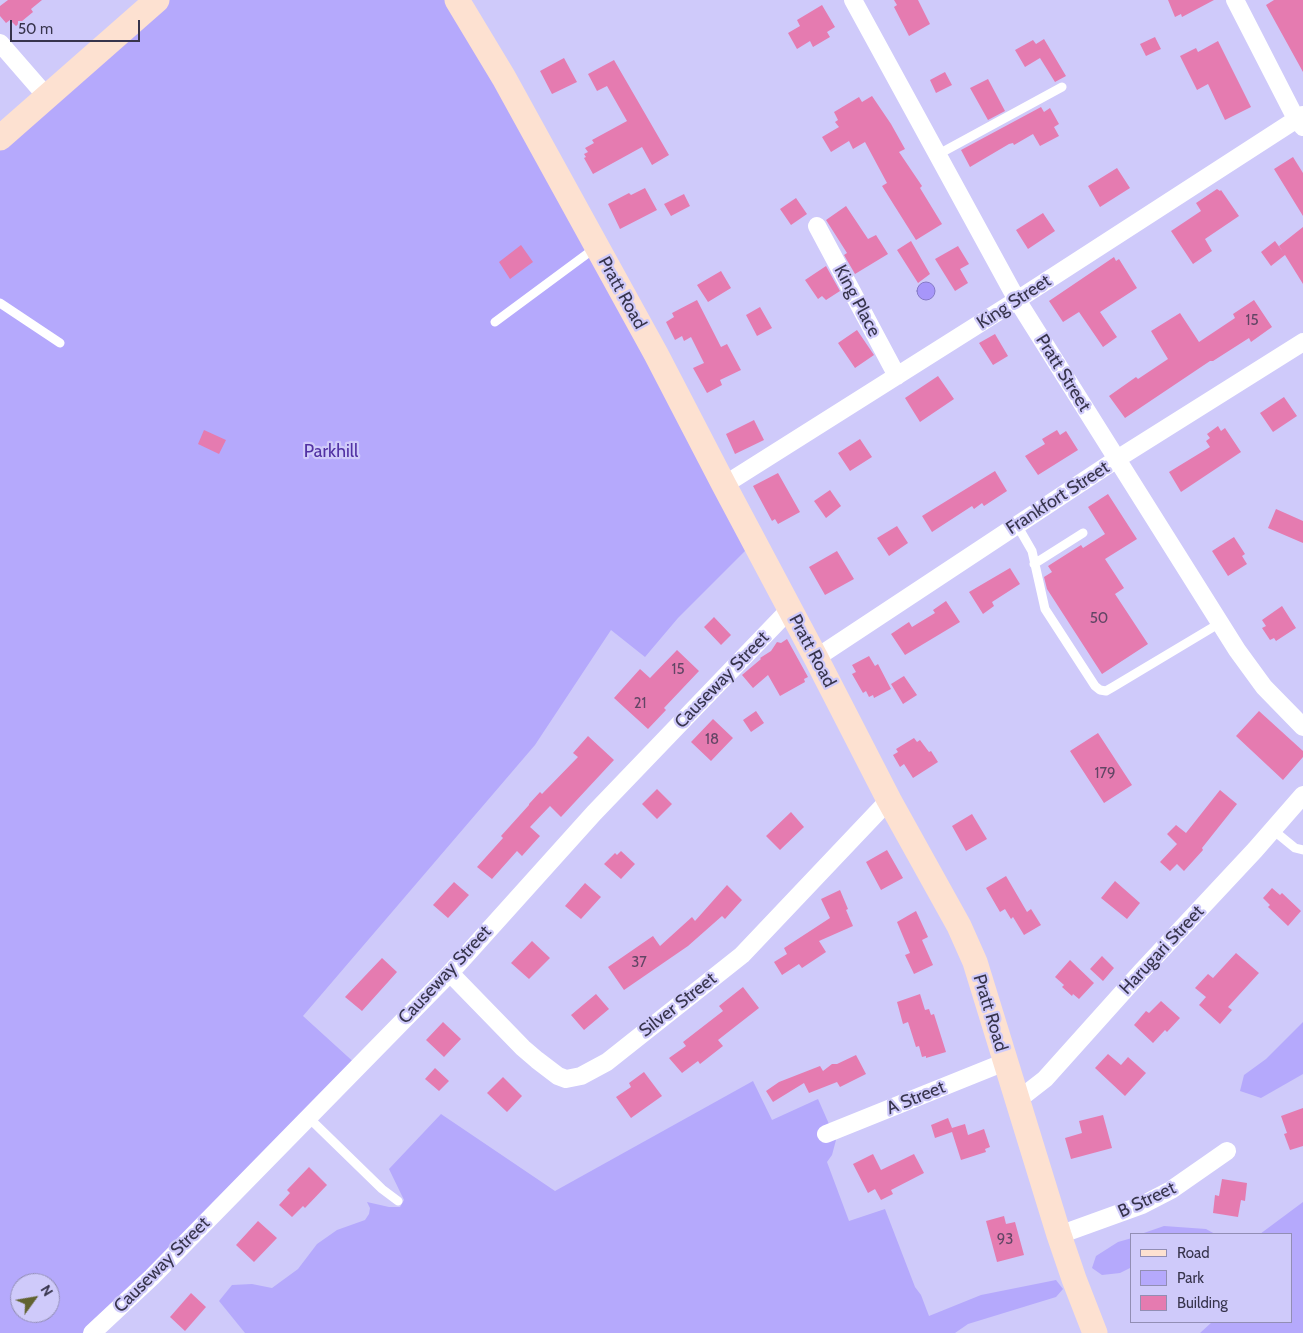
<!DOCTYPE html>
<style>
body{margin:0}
#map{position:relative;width:1303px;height:1333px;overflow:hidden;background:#cfcafa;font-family:Cabin,sans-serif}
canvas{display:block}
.legend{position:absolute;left:1130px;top:1233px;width:162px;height:90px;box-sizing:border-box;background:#cfcafa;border:1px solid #928eb4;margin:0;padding:6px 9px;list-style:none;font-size:15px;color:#37344c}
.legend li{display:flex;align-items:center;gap:10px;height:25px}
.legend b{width:25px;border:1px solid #928eb4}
.north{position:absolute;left:10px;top:1273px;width:50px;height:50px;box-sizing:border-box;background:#cfcafa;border:1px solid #928eb4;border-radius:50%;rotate:58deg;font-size:14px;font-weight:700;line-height:20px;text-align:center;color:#37344c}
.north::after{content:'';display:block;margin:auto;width:18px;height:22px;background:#616230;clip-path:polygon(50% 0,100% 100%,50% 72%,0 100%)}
.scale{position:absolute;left:10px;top:20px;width:130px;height:22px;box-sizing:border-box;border:2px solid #37344c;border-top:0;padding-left:6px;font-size:15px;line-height:18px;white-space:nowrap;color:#37344c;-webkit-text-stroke:4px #cfcafa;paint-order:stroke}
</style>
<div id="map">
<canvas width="1303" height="1333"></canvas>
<ul class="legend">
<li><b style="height:6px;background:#fde1d1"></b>Road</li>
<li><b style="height:14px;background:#b5a9fc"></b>Park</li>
<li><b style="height:14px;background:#e57bb0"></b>Building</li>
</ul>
<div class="north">N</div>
<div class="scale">50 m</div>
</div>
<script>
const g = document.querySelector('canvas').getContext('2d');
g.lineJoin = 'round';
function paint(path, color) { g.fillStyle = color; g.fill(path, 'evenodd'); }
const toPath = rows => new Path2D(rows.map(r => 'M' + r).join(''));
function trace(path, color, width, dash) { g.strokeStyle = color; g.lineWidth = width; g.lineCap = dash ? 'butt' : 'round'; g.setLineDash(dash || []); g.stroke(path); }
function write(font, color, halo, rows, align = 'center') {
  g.font = font + ' Cabin,sans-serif'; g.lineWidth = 4.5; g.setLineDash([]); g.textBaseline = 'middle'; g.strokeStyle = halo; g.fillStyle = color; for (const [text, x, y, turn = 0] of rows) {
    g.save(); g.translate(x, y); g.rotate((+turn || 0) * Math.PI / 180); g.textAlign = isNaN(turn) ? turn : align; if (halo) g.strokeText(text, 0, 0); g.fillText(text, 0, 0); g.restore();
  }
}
paint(toPath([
 [157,0,457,0,754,542,678,618,645,657,611,630,535,745,303,1016,358,1066,92,1333,0,1333,0,138],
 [20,1283,50,1283,50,1313,20,1313],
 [1303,1022,1303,1074,1261,1098,1240,1091,1244,1075,1266,1059],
 [753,1081,772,1120,818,1099,836,1140,832,1155,827,1162,849,1221,885,1209,915,1287,921,1295,929,1316,981,1295,1056,1280,1063,1289,1056,1297,968,1324,955,1333,245,1333,219,1301,232,1285,252,1284,272,1288,298,1269,317,1244,337,1230,365,1220,369,1214,370,1208,367,1202,389,1207,400,1207,404,1200,389,1169,441,1114,555,1191],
 [1303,1202,1303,1333,1200,1333,1212,1322,1292,1322,1292,1234,1260,1234],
 [1164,1226,1206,1229,1215,1234,1141,1234],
 [1132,1238,1132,1267,1120,1273,1102,1275,1092,1268,1096,1256,1118,1242]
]), '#b5a9fc');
const water = toPath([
 '917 291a9 9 0 1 1 18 0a9 9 0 1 1-18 0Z'
]);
paint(water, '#a796fa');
trace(water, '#8579c6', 1);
paint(toPath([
 [8,0,42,0,31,9,33,12,16,26,10,20,6,23,0,16,0,6],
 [894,0,918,0,930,24,909,36,894,7,897,5],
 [1168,0,1214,0,1182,17,1181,14,1175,17],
 [1274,0,1303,0,1303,72,1266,5],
 [822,5,835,27,827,32,830,37,813,47,810,41,797,49,788,33,800,26,797,20],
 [1155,37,1161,49,1146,56,1140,44],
 [1044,39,1066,76,1055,82,1040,58,1025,67,1015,50,1033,40,1036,44],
 [1218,41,1251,107,1225,120,1208,84,1197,90,1180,56,1196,48,1198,52],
 [564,58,577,82,552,94,540,71],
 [614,60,669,155,652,165,642,147,593,174,584,158,586,157,584,154,588,152,585,148,594,143,592,140,627,121,607,86,597,91,588,74],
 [945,72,952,85,936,93,930,80],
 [988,79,1005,111,988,120,970,88],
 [872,96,891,124,905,149,899,152,922,186,920,188,942,224,916,240,882,186,887,183,865,142,853,149,849,141,831,152,822,137,839,127,835,122,838,120,834,112,859,97,862,102],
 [1041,107,1044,112,1050,108,1059,124,1054,127,1059,136,1040,146,1033,134,1014,145,1013,143,1009,144,970,167,961,150],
 [1293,157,1303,173,1303,216,1274,169],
 [1117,168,1130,188,1100,207,1088,186],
 [645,188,657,210,620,229,608,204,629,193,631,195],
 [1217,189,1220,191,1221,190,1239,216,1205,239,1212,251,1193,264,1171,231,1201,211,1196,203],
 [684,194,690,206,671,216,664,204],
 [796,198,807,214,791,225,780,209],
 [846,206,868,239,876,235,888,254,855,274,844,255,847,253,826,220],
 [1043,213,1055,231,1028,249,1016,230],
 [1303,227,1303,284,1285,255,1271,266,1261,252,1275,241,1283,252,1279,246],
 [911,241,930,274,918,283,897,250],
 [521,245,533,262,510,279,499,262],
 [958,246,969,264,960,269,968,283,955,291,935,259],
 [1114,257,1116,261,1119,259,1137,288,1100,312,1117,337,1103,347,1079,312,1063,322,1049,301],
 [826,266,840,291,826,300,822,296,818,299,805,280],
 [721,271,731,288,708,302,697,285],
 [697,300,721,347,727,344,741,370,720,380,722,385,707,393,693,368,704,363,691,337,684,341,682,336,675,340,666,322,674,317,672,313],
 [1254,300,1272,327,1251,342,1249,338,1213,361,1210,361,1125,418,1109,396,1136,377,1138,379,1168,359,1151,331,1180,313,1199,342,1235,318,1233,314],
 [760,307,772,328,757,336,746,315],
 [857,330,874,355,855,368,838,343],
 [995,334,1008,356,993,365,979,343],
 [938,376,954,399,920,422,905,398],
 [1284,397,1297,416,1273,432,1260,413],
 [754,420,764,440,735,454,726,434],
 [1218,426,1221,431,1225,428,1241,452,1181,492,1169,472,1210,447,1206,441,1210,438,1207,434],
 [204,430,226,440,219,454,198,444],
 [1057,430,1060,435,1066,431,1078,450,1038,475,1025,456,1045,444,1042,439],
 [860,439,872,457,850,471,838,453],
 [995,471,1007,491,984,506,982,503,974,509,972,506,932,532,922,516],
 [778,473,800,512,778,524,775,519,772,521,753,486],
 [830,490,841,506,826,518,814,501],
 [1108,494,1137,539,1105,559,1124,588,1115,594,1148,644,1102,674,1047,589,1044,577,1052,572,1048,566,1081,545,1083,548,1105,534,1088,507],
 [1276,509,1303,521,1303,543,1268,528],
 [897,526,908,543,889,556,877,538],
 [1234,537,1245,554,1242,556,1247,564,1228,576,1212,551],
 [837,551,854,579,825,595,809,567],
 [1010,568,1020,584,992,602,994,606,983,614,969,592],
 [946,601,960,622,905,655,891,634,909,622,912,627,935,613,933,610],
 [1282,606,1296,628,1276,641,1274,638,1270,640,1262,628,1266,626,1262,620],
 [714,617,731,635,721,645,704,627],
 [787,639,808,677,804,679,805,682,780,696,768,675,753,688,742,675,761,659,760,658,771,651,777,642,781,643],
 [677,650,699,671,664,708,666,710,648,729,614,698,640,669,650,678],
 [869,656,875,666,878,664,891,689,874,698,873,695,869,697,866,691,863,693,852,674,856,672,852,665],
 [904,676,917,695,903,704,891,684],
 [756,711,764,723,751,732,743,720],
 [1259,711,1303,751,1303,757,1283,780,1236,736],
 [713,719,733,738,711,761,691,742],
 [1098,733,1132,785,1104,803,1070,751],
 [588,736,614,760,561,817,550,806,530,827,540,836,522,856,517,851,492,879,477,867,503,838,501,836,529,805,529,804,540,792,542,794,578,757,573,753],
 [914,738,917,742,920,740,929,752,931,751,938,762,913,778,904,764,900,767,893,755,898,752,896,749],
 [657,789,672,804,657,819,642,804],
 [1220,790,1237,804,1202,848,1203,850,1184,871,1177,864,1170,871,1160,862,1177,844,1167,834,1176,825,1186,833],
 [791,812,804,827,780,850,766,836],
 [972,814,987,839,966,851,952,826],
 [887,850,903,878,881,890,866,862],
 [621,851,635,864,621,879,604,864,615,853,617,855],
 [1006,876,1027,912,1031,909,1041,925,1024,935,1013,917,1011,919,1005,909,1000,912,986,888],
 [1115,881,1140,903,1127,919,1101,898],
 [454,882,469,895,448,918,433,905],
 [585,883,601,897,581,919,565,906],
 [727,885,742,900,725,919,722,916,688,946,624,990,608,967,653,936,660,946,692,917,695,921],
 [1272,888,1280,895,1282,893,1301,911,1288,926,1268,907,1270,905,1263,898],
 [840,890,848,909,846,910,853,926,819,941,826,952,802,968,799,964,782,975,774,962,787,954,784,948,830,918,821,899],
 [916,911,928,937,922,940,933,965,914,974,905,955,910,953,897,922],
 [532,941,550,958,529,979,511,963],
 [1236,953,1259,973,1228,1007,1232,1010,1220,1024,1199,1005,1206,997,1195,988,1208,974,1213,978],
 [1102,956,1114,968,1103,981,1090,969],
 [382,958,397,972,362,1011,345,997],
 [1070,960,1094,983,1079,999,1073,994,1072,996,1062,987,1064,985,1055,977],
 [743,987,759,1008,718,1040,723,1046,700,1064,698,1061,682,1073,669,1058,686,1046,683,1042,723,1011,719,1006],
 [596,994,609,1009,584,1030,571,1015],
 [920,994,925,1010,929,1009,931,1015,934,1014,946,1052,926,1058,926,1056,922,1057,919,1046,916,1047,908,1022,903,1024,897,1002],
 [1161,1001,1180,1018,1167,1032,1165,1030,1153,1043,1134,1025,1146,1011,1149,1013],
 [443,1022,461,1039,444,1057,426,1040],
 [1108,1054,1121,1065,1128,1057,1146,1073,1125,1096,1095,1068],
 [856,1055,866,1074,840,1087,837,1082,809,1093,804,1083,773,1102,766,1091,779,1082,820,1066,823,1071,832,1064,837,1064],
 [435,1068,449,1081,439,1091,425,1079],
 [644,1072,662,1096,631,1118,616,1097,631,1087,629,1083],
 [503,1077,522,1096,507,1112,487,1093],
 [1303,1108,1303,1146,1290,1150,1284,1134,1287,1133,1281,1116],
 [1103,1115,1112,1148,1071,1159,1065,1138,1082,1133,1079,1121],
 [948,1118,952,1128,965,1124,968,1135,984,1129,990,1147,985,1149,986,1152,961,1160,952,1132,935,1138,931,1125],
 [873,1154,881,1170,914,1154,924,1173,891,1190,893,1194,881,1200,875,1189,868,1193,853,1164],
 [309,1167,327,1185,305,1208,303,1206,292,1217,279,1205,290,1193,287,1190],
 [1222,1179,1247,1183,1245,1201,1241,1200,1238,1217,1213,1213,1215,1195,1219,1196],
 [1004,1216,1006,1224,1015,1222,1024,1255,997,1262,986,1221],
 [258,1221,277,1238,254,1262,236,1245],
 [191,1293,206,1307,185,1331,170,1317]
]), '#e57bb0');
trace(toPath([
 [937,155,1062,87],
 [0,303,60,343],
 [495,322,595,248],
 [1017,525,1032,551,1045,609,1095,686,1100,690,1106,691,1113,687,1220,623],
 [1034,564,1083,533],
 [1273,830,1295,848,1303,850],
 [308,1117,382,1189,398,1201]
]), '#fff', 9);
trace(toPath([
 [853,0,1017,300,1237,650,1264,687,1303,727],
 [1235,0,1293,113,1303,127],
 [0,43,47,97],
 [817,226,897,376],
 [724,485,1017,300,1303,115],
 [816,658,1117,459,1303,342],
 [450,973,523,1048,537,1060,558,1076,566,1079,581,1076,607,1062,742,955,889,800],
 [1018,1100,1045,1079,1141,972,1255,850,1303,795],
 [826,1134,1005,1062],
 [1059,1235,1142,1205,1171,1190,1227,1151],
 [92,1333,152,1277,450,973,594,813,789,610]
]), '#fff', 18);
trace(toPath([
 [457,0,504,78,656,354,724,485,816,658,889,800,959,926,975,962,1059,1235,1074,1279,1095,1333],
 [0,138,157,0]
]), '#fde1d1', 25);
write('15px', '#624665', null, [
 ["15",1252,321],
 ["50",1099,619],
 ["15",678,670],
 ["21",640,704],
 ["18",712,740],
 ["179",1105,774],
 ["37",639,963],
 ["93",1005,1240]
]);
write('18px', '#37344c', '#cfcafa', [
 ["Pratt Road",622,293,61],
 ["King Place",857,301,62],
 ["King Street",1014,302,-33],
 ["Pratt Street",1063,373,58],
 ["Frankfort Street",1058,498,-33],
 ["Pratt Road",812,651,62],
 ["Causeway Street",722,680,-46],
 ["Harugari Street",1162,950,-47],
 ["Causeway Street",445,975,-47],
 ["Silver Street",678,1005,-38],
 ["Pratt Road",990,1013,73],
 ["A Street",916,1098,-22],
 ["B Street",1147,1200,-25],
 ["Causeway Street",162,1265,-45]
]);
write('18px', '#5131a3', '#cfcafa', [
 ["Parkhill",331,452]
]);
</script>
